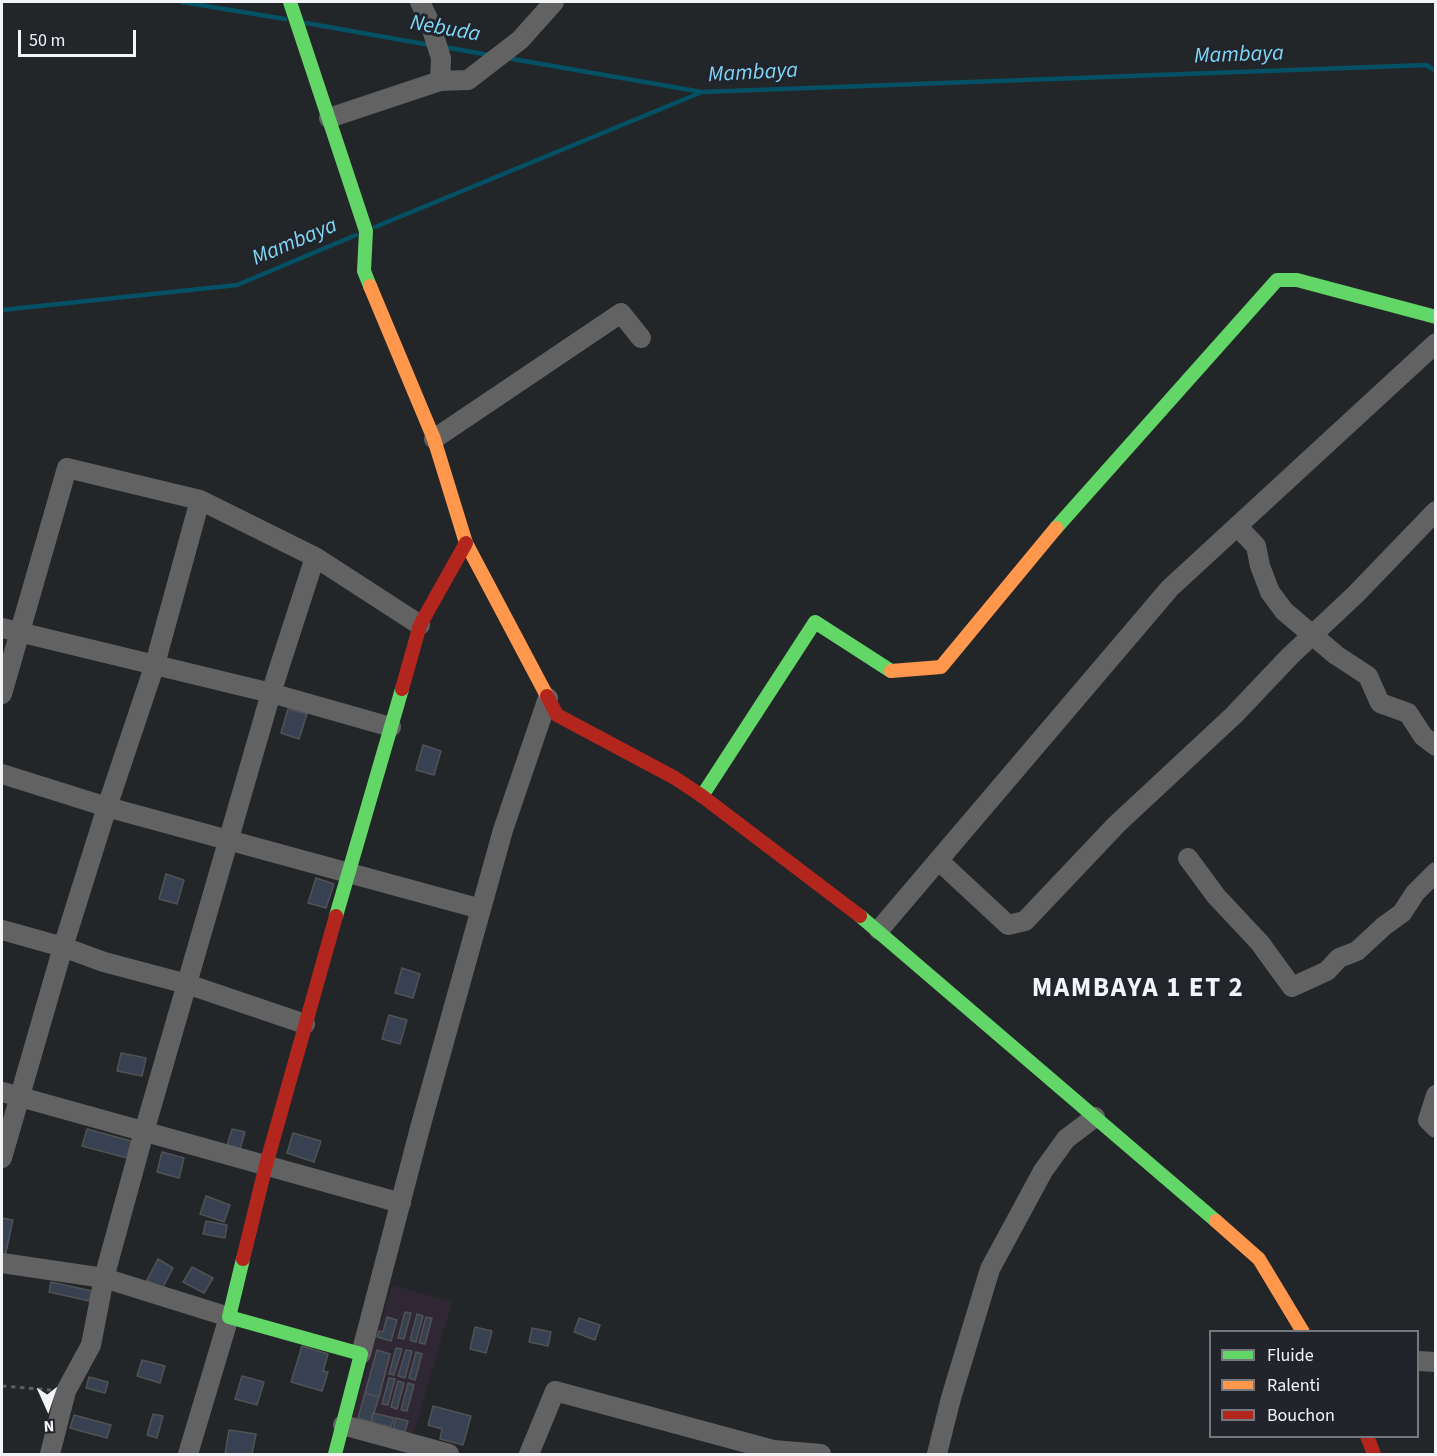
<!DOCTYPE html>
<style>
body{margin:0}
#map{position:relative;width:1437px;height:1456px;overflow:hidden;background:#232629;font-family:"Source Sans 3",sans-serif}
canvas{display:block}
.frame{position:absolute;inset:0;border:3px solid #f2f4f8;pointer-events:none}
.legend{position:absolute;left:1209px;top:1330px;width:210px;height:108px;box-sizing:border-box;background:#21252b;border:2px solid #75787d;margin:0;padding:8px 10px;list-style:none;font-size:18px;color:#f2f4f8}
.legend li{display:flex;align-items:center;gap:12px;height:30px}
.legend b{width:30px;border:2px solid #75787d}
.north{position:absolute;left:18px;top:1378px;width:60px;height:60px;-webkit-text-stroke:4px #21252b;paint-order:stroke;rotate:177deg;font-size:16px;font-weight:700;line-height:24px;text-align:center;color:#f2f4f8}
.north::after{content:'';display:block;margin:auto;width:21px;height:27px;background:#f2f4f8;clip-path:polygon(50% 0,100% 100%,50% 72%,0 100%)}
.scale{position:absolute;left:18px;top:30px;width:118px;height:27px;box-sizing:border-box;border:3px solid #f2f4f8;border-top:0;padding-left:8px;font-size:18px;line-height:21px;white-space:nowrap;color:#f2f4f8;-webkit-text-stroke:4px #21252b;paint-order:stroke}
</style>
<div id="map">
<canvas width="1437" height="1456"></canvas>
<div class="frame"></div>
<ul class="legend">
<li><b style="height:8px;background:#63d668"></b>Fluide</li>
<li><b style="height:8px;background:#ff974d"></b>Ralenti</li>
<li><b style="height:8px;background:#b3261e"></b>Bouchon</li>
</ul>
<div class="north">N</div>
<div class="scale">50 m</div>
</div>
<script>
const g = document.querySelector('canvas').getContext('2d');
g.lineJoin = 'round';
function paint(path, color) { g.fillStyle = color; g.fill(path, 'evenodd'); }
const toPath = rows => new Path2D(rows.map(r => 'M' + r).join(''));
function trace(path, color, width, dash) { g.strokeStyle = color; g.lineWidth = width; g.lineCap = dash ? 'butt' : 'round'; g.setLineDash(dash || []); g.stroke(path); }
function write(font, color, halo, rows, align = 'center') {
  g.font = font + ' "Source Sans 3",sans-serif'; g.lineWidth = 6; g.setLineDash([]); g.textBaseline = 'middle'; g.strokeStyle = halo; g.fillStyle = color; for (const [text, x, y, turn = 0] of rows) {
    g.save(); g.translate(x, y); g.rotate((+turn || 0) * Math.PI / 180); g.textAlign = isNaN(turn) ? turn : align; if (halo) g.strokeText(text, 0, 0); g.fillText(text, 0, 0); g.restore();
  }
}
paint(toPath([
 [392,1285,452,1302,412,1439,350,1424]
]), '#302734');
trace(toPath([
 [182,2,285,19],
 [306,23,430,45],
 [444,47,489,55],
 [507,58,702,92],
 [375,227,702,92,1426,65,1436,71],
 [2,310,237,285,356,235]
]), '#045064', 4.5);
const building = toPath([
 [288,709,307,714,299,739,281,733,288,709],
 [423,745,441,751,434,775,416,770,423,745],
 [166,874,184,880,177,904,159,899,166,874],
 [316,878,334,884,326,908,308,903,316,878],
 [402,968,420,974,413,998,395,993,402,968],
 [389,1015,407,1020,400,1044,382,1039,389,1015],
 [121,1053,146,1058,142,1076,117,1071,121,1053],
 [87,1129,131,1141,127,1158,82,1146,87,1129],
 [232,1129,245,1132,239,1153,226,1149,232,1129],
 [293,1133,321,1141,314,1162,287,1153,293,1133],
 [162,1152,184,1158,179,1178,157,1172,162,1152],
 [206,1196,230,1205,224,1222,200,1214,206,1196],
 [2,1218,13,1220,5,1256,2,1255,2,1218],
 [206,1221,227,1225,225,1238,203,1234,206,1221],
 [158,1259,173,1268,162,1289,147,1280,158,1259],
 [192,1267,213,1278,204,1293,183,1282,192,1267],
 [51,1282,92,1291,89,1301,49,1292,51,1282],
 [405,1312,411,1313,404,1339,398,1338,405,1312],
 [417,1314,423,1316,416,1342,410,1340,417,1314],
 [387,1317,397,1320,391,1341,377,1337,379,1331,383,1332,387,1317],
 [426,1317,432,1318,425,1344,419,1343,426,1317],
 [579,1318,600,1325,595,1340,574,1332,579,1318],
 [475,1327,492,1331,486,1353,470,1349,475,1327],
 [532,1328,551,1332,548,1346,529,1342,532,1328],
 [302,1346,328,1354,323,1371,328,1372,322,1391,291,1382,302,1346],
 [396,1348,402,1349,394,1375,389,1374,396,1348],
 [377,1350,390,1354,379,1397,365,1393,377,1350],
 [406,1350,412,1351,405,1378,398,1376,406,1350],
 [416,1352,422,1354,415,1380,409,1378,416,1352],
 [142,1360,165,1366,160,1383,137,1376,142,1360],
 [242,1376,264,1382,257,1405,235,1399,242,1376],
 [89,1377,108,1382,105,1393,86,1388,89,1377],
 [389,1378,395,1379,388,1405,382,1404,389,1378],
 [398,1381,404,1383,397,1409,391,1407,398,1381],
 [408,1383,414,1385,407,1411,401,1410,408,1383],
 [365,1393,379,1397,371,1422,358,1418,365,1393],
 [433,1406,471,1416,463,1445,440,1439,442,1429,428,1425,433,1406],
 [373,1413,394,1418,391,1427,371,1422,373,1413],
 [153,1414,163,1416,157,1438,147,1435,153,1414],
 [74,1415,111,1425,107,1438,70,1428,74,1415],
 [396,1418,408,1421,405,1432,393,1429,396,1418],
 [229,1430,256,1434,252,1454,225,1454,229,1430]
]);
paint(building, '#374151');
trace(building, '#505254', 1.5);
trace(toPath([
 [2,1386,51,1390]
]), '#5d5d5f', 3, [4.5, 4.5]);
trace(toPath([
 [420,2,430,23,441,58,440,81],
 [329,118,440,81,468,80,520,40,554,2],
 [434,439,621,313,641,338],
 [1238,527,1256,546,1260,566,1270,592,1284,611,1336,655,1368,676,1380,703,1408,713,1423,736,1436,746],
 [2,628,271,693,391,727],
 [2,694,67,468,200,500,315,557,420,625],
 [2,774,107,807,481,909],
 [1188,858,1216,896,1260,943,1292,987,1327,971,1339,958,1357,951,1384,926,1402,913,1415,893,1436,872],
 [938,860,1008,925,1025,921,1117,824,1234,715,1290,656,1356,594,1436,511],
 [2,930,63,947,104,962,187,984,305,1024],
 [879,930,1170,588,1436,343],
 [2,1092,401,1203],
 [1436,1095,1428,1120,1436,1128],
 [2,1158,63,947,107,807,155,664,200,500],
 [2,1263,104,1278,229,1317,188,1454],
 [361,1354,420,1128,503,830,548,698],
 [1418,1361,1436,1362],
 [343,1425,449,1454],
 [50,1454,66,1391,91,1345,104,1278,144,1132,271,693,315,557],
 [529,1454,555,1391,773,1450,821,1454],
 [937,1454,951,1398,990,1269,1043,1171,1066,1139,1095,1117]
]), '#636263', 20);
trace(toPath([
 [290,2,366,231,364,271,370,286],
 [1056,528,1277,280,1297,280,1436,317],
 [702,796,815,622,891,671],
 [336,916,402,689],
 [860,916,1216,1221],
 [243,1259,229,1317,361,1354,335,1454]
]), '#63d668', 14);
trace(toPath([
 [370,286,434,439,466,543,547,696],
 [891,671,941,667,1056,528],
 [1216,1221,1259,1259,1303,1332]
]), '#ff974d', 14);
trace(toPath([
 [402,689,420,625,466,543],
 [547,696,557,715,675,778,702,796,860,916],
 [243,1259,266,1165,336,916],
 [1367,1436,1374,1454]
]), '#b3261e', 14);
write('italic 22px', '#80d7f7', '#21252b', [
 ["Nebuda",445,30,10],
 ["Mambaya",1239,56,-2],
 ["Mambaya",753,74,-3],
 ["Mambaya",295,243,-23]
]);
g.letterSpacing = '1.5px';
write('bold 27px', '#f2f4f8', '#21252b', [
 ["MAMBAYA 1 ET 2",1138,990]
]);
g.letterSpacing = '0px';
</script>
